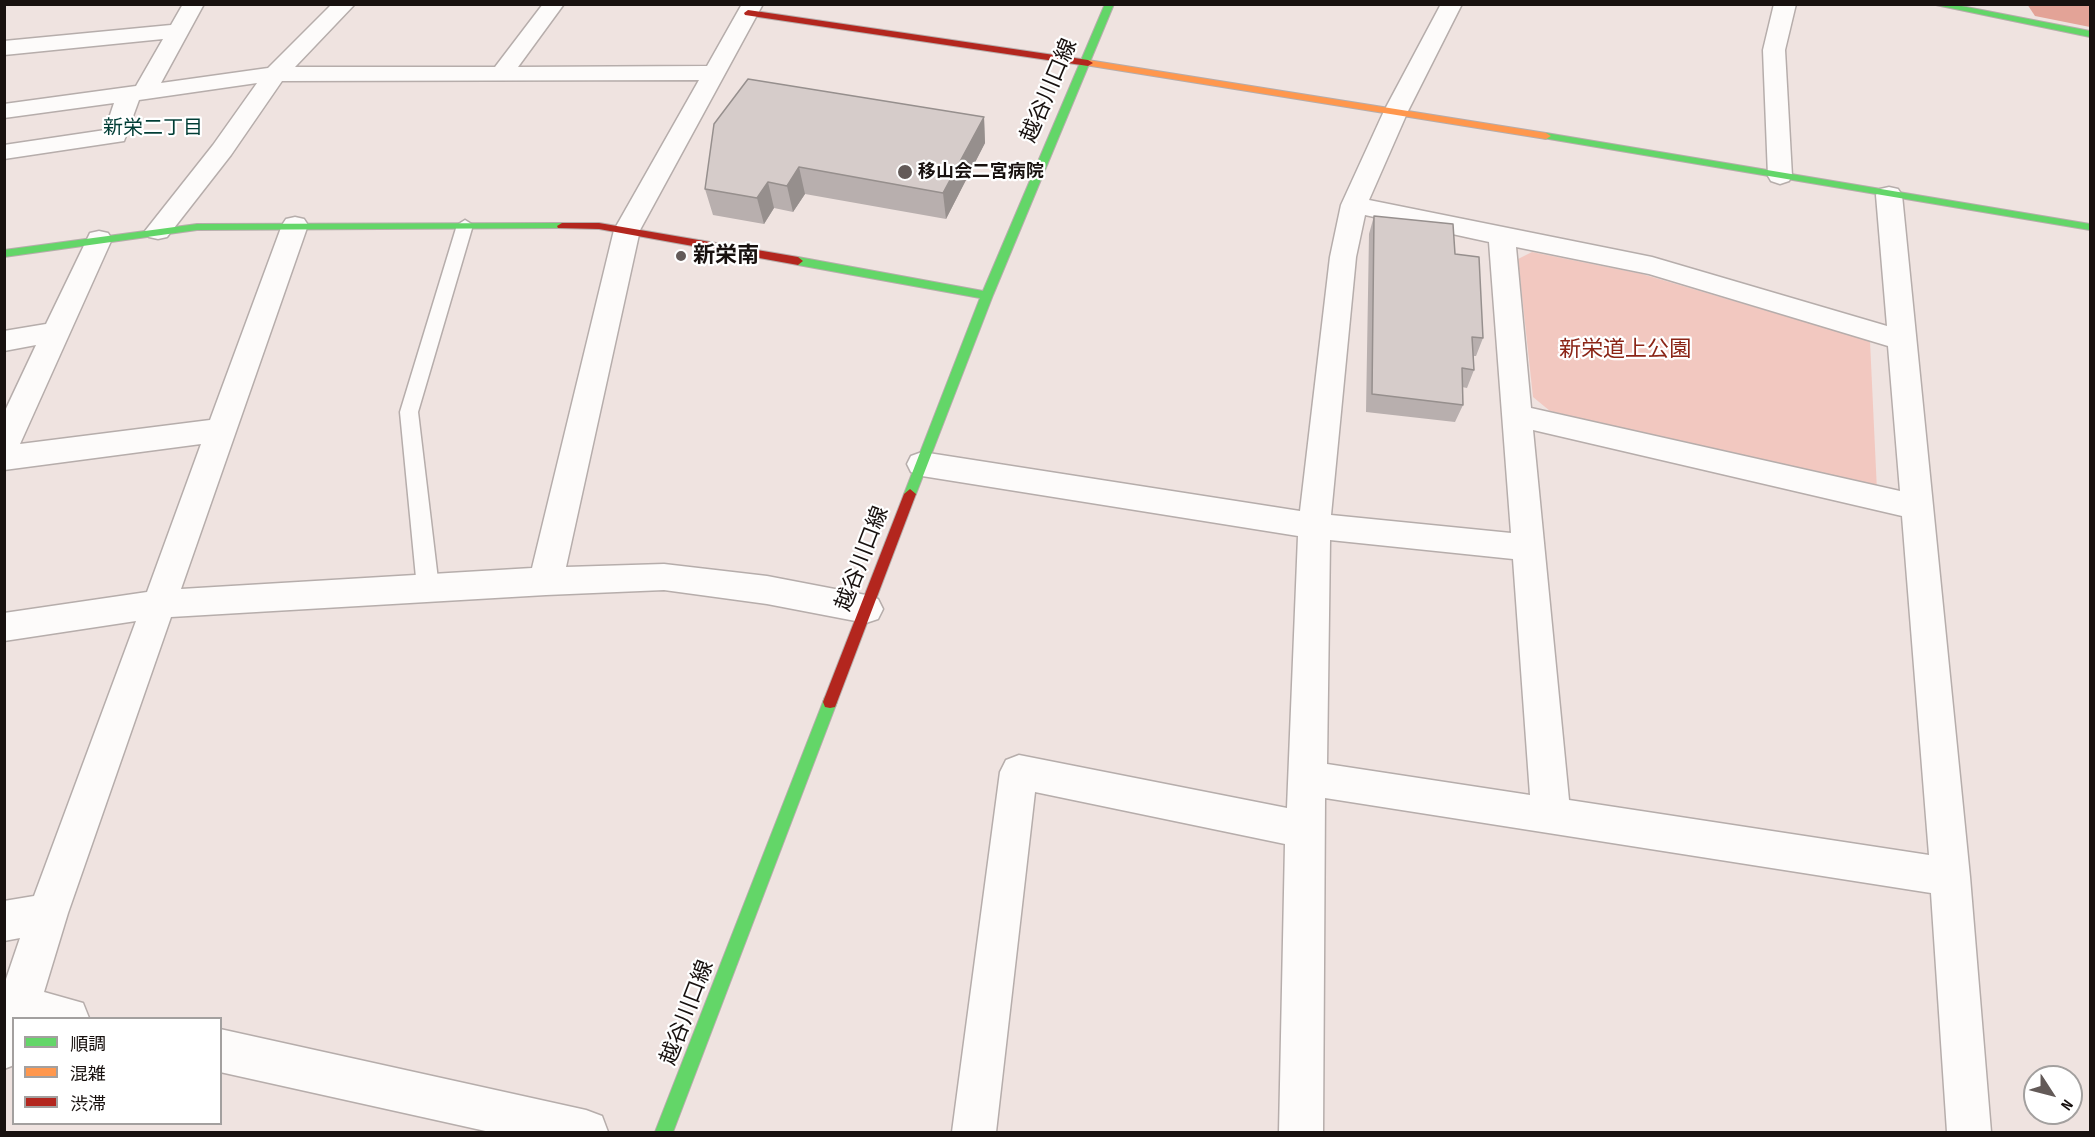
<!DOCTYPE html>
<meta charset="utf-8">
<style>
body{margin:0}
#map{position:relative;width:2095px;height:1137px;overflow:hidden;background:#efe3e0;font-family:"Sofia Sans Condensed","Noto Sans JP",sans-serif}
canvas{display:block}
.frame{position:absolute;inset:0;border:6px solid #18110f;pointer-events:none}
.legend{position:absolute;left:12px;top:1017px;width:210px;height:108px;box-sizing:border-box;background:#fff;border:2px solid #a3a09f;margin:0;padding:8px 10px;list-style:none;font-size:18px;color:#18110f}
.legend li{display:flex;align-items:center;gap:12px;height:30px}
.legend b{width:30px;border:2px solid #a3a09f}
.north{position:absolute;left:2023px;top:1065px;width:60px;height:60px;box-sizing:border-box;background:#fff;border:2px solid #a3a09f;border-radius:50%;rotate:126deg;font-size:16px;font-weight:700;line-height:24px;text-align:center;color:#18110f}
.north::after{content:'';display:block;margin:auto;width:21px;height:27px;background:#635a58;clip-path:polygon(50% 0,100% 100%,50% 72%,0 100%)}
</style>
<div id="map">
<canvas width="2095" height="1137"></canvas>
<div class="frame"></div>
<ul class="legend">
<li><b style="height:8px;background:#63d668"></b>順調</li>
<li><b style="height:8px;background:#ff974d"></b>混雑</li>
<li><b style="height:8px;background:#b3261e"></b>渋滞</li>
</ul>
<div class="north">N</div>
</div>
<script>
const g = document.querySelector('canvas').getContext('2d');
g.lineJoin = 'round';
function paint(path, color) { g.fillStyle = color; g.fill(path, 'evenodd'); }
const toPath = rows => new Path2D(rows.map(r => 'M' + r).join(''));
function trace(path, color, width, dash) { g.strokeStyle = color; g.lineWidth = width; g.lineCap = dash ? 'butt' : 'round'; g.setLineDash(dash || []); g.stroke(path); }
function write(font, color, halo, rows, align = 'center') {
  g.font = font + ' "Sofia Sans Condensed","Noto Sans JP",sans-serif'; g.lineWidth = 4.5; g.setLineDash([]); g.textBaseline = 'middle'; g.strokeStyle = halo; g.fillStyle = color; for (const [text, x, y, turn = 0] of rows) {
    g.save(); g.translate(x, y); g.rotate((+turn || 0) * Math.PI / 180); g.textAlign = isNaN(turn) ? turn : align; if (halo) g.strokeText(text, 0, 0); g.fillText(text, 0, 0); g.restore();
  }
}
paint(toPath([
 [1532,252,1642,274,1870,341,1877,491,1550,411,1533,397,1518,259]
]), '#f2c8c0');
paint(toPath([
 [2027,4,2090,4,2090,27,2035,16,2027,4]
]), '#e3a397');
const lane = toPath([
 [465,220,473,225,418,412,439,588,436,594,428,597,420,594,417,588,400,412,457,225,465,220]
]);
const street = toPath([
 [183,4,204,4,161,83,268,68,332,4,355,4,295,67,495,67,543,4,564,4,518,67,707,66,742,4,763,4,640,230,566,567,664,564,767,576,866,595,878,599,883,609,878,619,866,623,767,604,664,590,546,595,171,617,68,913,44,992,83,1003,89,1018,14,1018,14,1065,4,1069,4,985,20,938,4,941,4,901,34,896,136,621,4,641,4,613,147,592,201,444,4,470,4,413,36,345,4,351,4,331,46,324,90,233,99,231,108,233,112,239,20,444,210,420,282,225,286,219,295,217,304,219,308,225,181,589,532,568,614,230,699,80,282,81,231,155,167,237,158,239,149,237,145,231,213,145,257,83,139,100,124,141,4,159,4,145,105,130,114,103,4,118,4,104,136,86,163,39,4,55,4,41,171,25,183,4],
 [1441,4,1462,4,1408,111,1369,200,1652,257,1887,326,1876,195,1880,189,1889,187,1898,189,1902,195,1970,877,1991,1132,1947,1132,1931,893,1325,798,1323,1132,1279,1132,1285,844,1035,792,996,1132,952,1132,1000,772,1006,760,1019,755,1287,808,1298,536,922,476,911,472,907,464,911,456,922,452,1300,511,1330,257,1341,205,1384,111,1441,4],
 [1365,215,1489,242,1511,533,1331,515,1356,257,1365,215],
 [1516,247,1649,274,1888,346,1900,491,1531,408,1516,247],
 [1533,430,1902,516,1929,855,1569,800,1533,430],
 [1330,540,1513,559,1530,795,1327,764,1330,540],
 [1774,4,1796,4,1785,50,1792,176,1789,181,1780,184,1771,181,1768,176,1763,50,1774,4],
 [220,1029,586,1110,602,1116,608,1132,490,1132,220,1072,220,1029]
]);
const fast = toPath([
 [1105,4,1114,4,993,295,916,494,910,499,905,498,904,494,980,298,798,265,793,261,798,257,983,291,1105,4],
 [1931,4,1951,4,2090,31,2090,37,1931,4],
 [1546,133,2090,224,2090,230,1543,138,1541,136,1546,133],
 [562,223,567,226,566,228,197,230,4,257,4,250,197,224,562,223],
 [830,696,835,697,837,702,673,1132,655,1132,823,702,825,697,830,696]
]);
const slow = toPath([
 [1088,60,1546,133,1551,136,1546,139,1085,65,1083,63,1088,60]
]);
const jam = toPath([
 [748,10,1088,60,1093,63,1088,66,745,15,744,13,748,10],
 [562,223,599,223,798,257,803,261,798,265,599,229,558,228,557,226,562,223],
 [910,489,916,494,837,702,835,707,830,708,825,707,823,702,904,494,910,489]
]);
trace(lane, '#b6adab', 3);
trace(street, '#b6adab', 3);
trace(fast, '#b6adab', 2);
trace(slow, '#b6adab', 2);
trace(jam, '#b6adab', 2);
paint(lane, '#fdfbfa');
paint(street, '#fdfbfa');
paint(fast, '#63d668');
paint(slow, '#ff974d');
paint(jam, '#b3261e');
paint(toPath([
 [984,117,985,143,946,219,805,194,793,212,774,208,764,224,713,215,705,189],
 [1374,216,1455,254,1483,338,1476,356,1474,356,1474,370,1467,388,1462,387,1463,405,1455,422,1366,412,1369,234]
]), '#b8afae');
paint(toPath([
 [984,117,985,143,946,219,943,193],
 [799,167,805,194,793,212,787,186],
 [768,182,774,208,764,224,757,198]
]), '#968f8d');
const building = toPath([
 [748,79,984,117,943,193,799,167,787,186,768,182,757,198,705,189,714,124,748,79],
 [1374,216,1453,224,1455,254,1479,257,1483,338,1472,337,1474,370,1462,368,1463,405,1372,394,1374,216]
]);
paint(building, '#d6ccca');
trace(building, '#968f8d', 1.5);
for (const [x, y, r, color] of [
 [905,172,8,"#635a58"],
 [681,256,6,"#635a58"]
]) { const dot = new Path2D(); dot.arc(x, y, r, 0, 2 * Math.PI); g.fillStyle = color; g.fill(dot); trace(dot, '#fff', 2); }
write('bold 18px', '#18110f', '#fff', [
 ["移山会二宮病院",918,172]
], 'left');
write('20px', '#003d35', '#fff', [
 ["新栄二丁目",153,129]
]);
write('22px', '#18110f', '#fff', [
 ["越谷川口線",1050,91,-67],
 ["越谷川口線",863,559,-69],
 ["越谷川口線",688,1013,-69]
]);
write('bold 22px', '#18110f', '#fff', [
 ["新栄南",693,256]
], 'left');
write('22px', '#8b2517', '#fff', [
 ["新栄道上公園",1625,350]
]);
</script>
